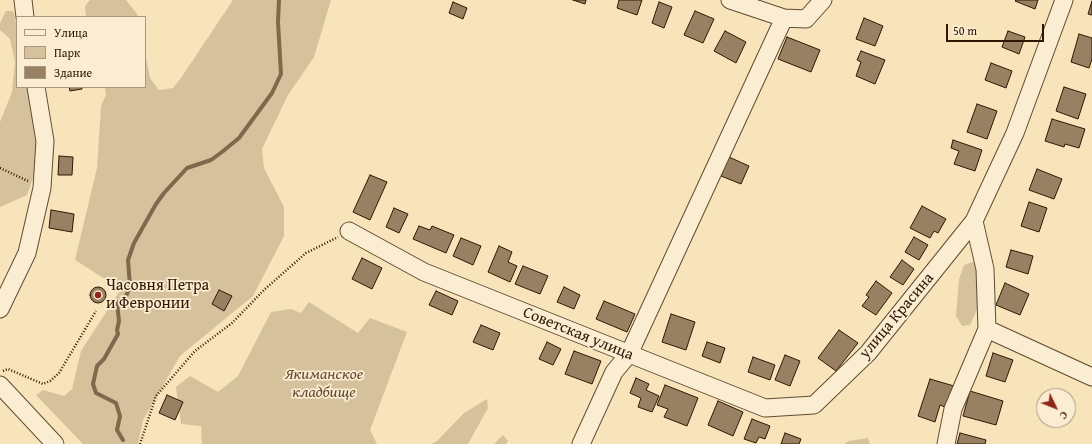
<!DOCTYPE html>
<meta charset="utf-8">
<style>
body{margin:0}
#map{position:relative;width:1092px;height:444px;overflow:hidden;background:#f7e4ba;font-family:"Gentium Book Plus",serif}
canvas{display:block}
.legend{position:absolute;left:16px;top:16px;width:130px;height:72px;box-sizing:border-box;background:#faedd2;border:1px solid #aa977f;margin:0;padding:5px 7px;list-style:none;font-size:12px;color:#311603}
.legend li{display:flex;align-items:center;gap:8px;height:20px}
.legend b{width:20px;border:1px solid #aa977f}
.north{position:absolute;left:1036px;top:388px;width:40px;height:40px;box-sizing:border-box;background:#faedd2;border:1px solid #aa977f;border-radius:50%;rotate:133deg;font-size:11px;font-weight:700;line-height:16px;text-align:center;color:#311603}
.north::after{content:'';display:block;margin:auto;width:14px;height:18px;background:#8f2418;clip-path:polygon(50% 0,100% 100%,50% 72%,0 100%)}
.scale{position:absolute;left:946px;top:24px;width:98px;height:18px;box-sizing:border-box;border:2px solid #311603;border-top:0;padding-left:5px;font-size:12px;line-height:14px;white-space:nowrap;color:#311603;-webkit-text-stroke:3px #faedd2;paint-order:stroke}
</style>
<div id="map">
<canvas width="1092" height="444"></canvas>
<ul class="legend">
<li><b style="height:5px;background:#faedd2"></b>Улица</li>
<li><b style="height:11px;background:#d5c19b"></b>Парк</li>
<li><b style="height:11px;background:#988162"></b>Здание</li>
</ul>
<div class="north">С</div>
<div class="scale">50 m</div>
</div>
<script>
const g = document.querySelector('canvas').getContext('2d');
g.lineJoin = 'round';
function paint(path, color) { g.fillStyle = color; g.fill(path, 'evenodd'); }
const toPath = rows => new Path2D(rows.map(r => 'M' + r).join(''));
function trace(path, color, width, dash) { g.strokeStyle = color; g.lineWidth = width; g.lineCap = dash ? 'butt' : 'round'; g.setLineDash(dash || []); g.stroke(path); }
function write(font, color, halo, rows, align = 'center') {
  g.font = font + ' "Gentium Book Plus",serif'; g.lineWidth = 3.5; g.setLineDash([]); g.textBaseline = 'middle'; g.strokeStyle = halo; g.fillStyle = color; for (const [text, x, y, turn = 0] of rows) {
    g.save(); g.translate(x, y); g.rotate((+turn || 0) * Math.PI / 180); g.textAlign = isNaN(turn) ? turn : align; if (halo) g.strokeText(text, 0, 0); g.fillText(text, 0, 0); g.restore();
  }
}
paint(toPath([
 [90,0,126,0,137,14,138,17,86,17,85,6],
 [233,0,331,0,314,57,288,95,262,149,264,168,284,207,284,236,253,296,180,356,143,420,138,444,83,444,36,395,43,390,64,396,72,389,81,351,121,289,75,260,97,168,101,106,106,95,105,87,145,87,145,52,150,78,159,90,173,88,181,78],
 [6,11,13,11,17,25,17,87,30,87,37,139,35,172,27,195,0,207,0,122,12,92,15,62,10,39,0,30,0,23],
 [975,261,980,274,978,307,970,325,962,326,956,316,959,279,964,265],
 [309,302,358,333,370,318,407,332,370,430,377,444,202,444,201,426,181,424,176,387,190,376,218,392,238,376,271,312,291,309,301,313],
 [487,399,488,408,468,444,431,444,437,441,464,413],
 [503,435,508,441,506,444,494,444],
 [868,438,870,444,844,444,849,441]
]), '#d5c19b');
trace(toPath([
 [123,440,117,430,120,416,116,403,96,393,93,384,97,366,104,359,118,334,117,330,119,321,117,303,125,299,130,286,128,260,134,243,156,204,164,193,187,168,211,160,222,152,239,138,272,93,281,74,278,22,279,0]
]), '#80684c', 4);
const building = toPath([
 [573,0,586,0,585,4,573,0],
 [619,0,642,0,637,15,617,8,619,0],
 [1016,0,1038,0,1035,9,1015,1,1016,0],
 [1092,1,1092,15,1088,14,1092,1],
 [453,2,467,8,463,19,449,13,453,2],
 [659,2,672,7,664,28,652,23,659,2],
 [695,11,714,19,703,43,684,35,695,11],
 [864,18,883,26,875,46,856,39,864,18],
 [725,31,746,42,736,63,714,51,725,31],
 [1008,31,1025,37,1019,54,1002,47,1008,31],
 [1079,34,1092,38,1092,59,1089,68,1071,62,1079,34],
 [787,37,820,50,811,72,778,59,787,37],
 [861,51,885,60,875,84,856,76,861,62,857,60,861,51],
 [991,63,1012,71,1006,88,985,80,991,63],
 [69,87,82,87,82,89,70,91,69,87],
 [1064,87,1086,94,1078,119,1056,111,1064,87],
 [977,104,997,111,987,139,967,132,977,104],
 [1052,119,1085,129,1079,148,1065,144,1064,147,1045,141,1052,119],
 [953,140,982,150,975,171,954,164,959,151,951,148,953,140],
 [59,156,73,157,72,175,58,175,59,156],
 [729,157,749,166,741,184,721,176,729,157],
 [1037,169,1062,179,1054,199,1029,190,1037,169],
 [370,175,387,182,370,220,353,212,370,175],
 [1029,202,1047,208,1039,232,1021,226,1029,202],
 [922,206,946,219,938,233,934,231,930,238,910,228,922,206],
 [394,208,408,214,399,233,386,227,394,208],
 [51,210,74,214,72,232,49,228,51,210],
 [419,226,430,230,432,226,454,235,446,253,413,239,419,226],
 [914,237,928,245,919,260,905,252,914,237],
 [461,238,481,246,473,265,453,256,461,238],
 [499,246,512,252,508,262,517,266,510,282,488,272,499,246],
 [1011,250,1033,256,1028,274,1006,267,1011,250],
 [362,258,382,268,372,289,352,279,362,258],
 [902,260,914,269,903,285,890,277,902,260],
 [523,266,548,276,540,294,515,284,523,266],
 [876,281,892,293,876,315,862,306,869,297,866,295,876,281],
 [1005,283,1029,294,1020,315,996,305,1005,283],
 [564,287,580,295,574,309,557,302,564,287],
 '90 295a8 8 0 1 1 16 0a8 8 0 1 1-16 0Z',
 [219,290,232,296,224,311,212,304,219,290],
 [436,291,458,301,452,315,429,305,436,291],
 [604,301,635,314,627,332,596,319,604,301],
 [671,314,695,322,686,350,662,342,671,314],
 [481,325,500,333,493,350,473,342,481,325],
 [839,330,858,343,836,371,818,358,839,330],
 [547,342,561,349,553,365,539,359,547,342],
 [707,342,725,348,720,363,702,356,707,342],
 [574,351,601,361,592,384,565,374,574,351],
 [993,353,1013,360,1005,382,986,376,993,353],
 [785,355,800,361,790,386,775,380,785,355],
 [753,357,775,365,770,380,748,372,753,357],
 [636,378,649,384,646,390,659,396,652,412,638,407,641,398,630,393,636,378],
 [930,379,954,386,947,408,940,405,935,422,918,416,930,379],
 [665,385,698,398,687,426,664,417,668,409,657,405,665,385],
 [970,391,1003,401,996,425,963,416,970,391],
 [167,395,183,402,175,420,159,413,167,395],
 [718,401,743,412,733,436,708,425,718,401],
 [752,419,770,426,765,439,759,437,756,443,744,439,752,419],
 [785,433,801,439,799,444,781,444,785,433],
 [960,433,986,440,985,444,957,444,960,433]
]);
paint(building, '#988162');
trace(building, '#311603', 1);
const minor = toPath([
 [23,0,25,17],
 [730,0,784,18,806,19,823,0],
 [349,231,424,272,765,408,814,405,868,353,974,221],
 [0,309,27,253,42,188,45,141,36,87],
 [987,329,1092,377],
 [0,385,55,444],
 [581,444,614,372,629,354,784,18],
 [946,444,953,409,987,329,985,269,974,221,1015,133,1064,0]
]);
trace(minor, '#624a31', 19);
trace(toPath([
 [0,168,28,181],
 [3,371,8,369,43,384,50,381,59,373,96,311],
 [140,444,156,396,195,351,232,323,265,289,306,253,338,237]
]), '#311603', 2.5, [1, 2]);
trace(minor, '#faedd2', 17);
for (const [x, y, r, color] of [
 [98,295,4,"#8f2418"]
]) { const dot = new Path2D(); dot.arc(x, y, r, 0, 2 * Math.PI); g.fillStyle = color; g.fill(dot); trace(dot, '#faedd2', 1.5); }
write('16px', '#311603', '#faedd2', [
 ["Часовня Петра",106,286],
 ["и Февронии",106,304]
], 'left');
write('16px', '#311603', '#faedd2', [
 ["улица Красина",897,316,-50],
 ["Советская улица",578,334,22]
]);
write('italic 16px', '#624931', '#faedd2', [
 ["Якиманское",324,375],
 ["кладбище",324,393]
]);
</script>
